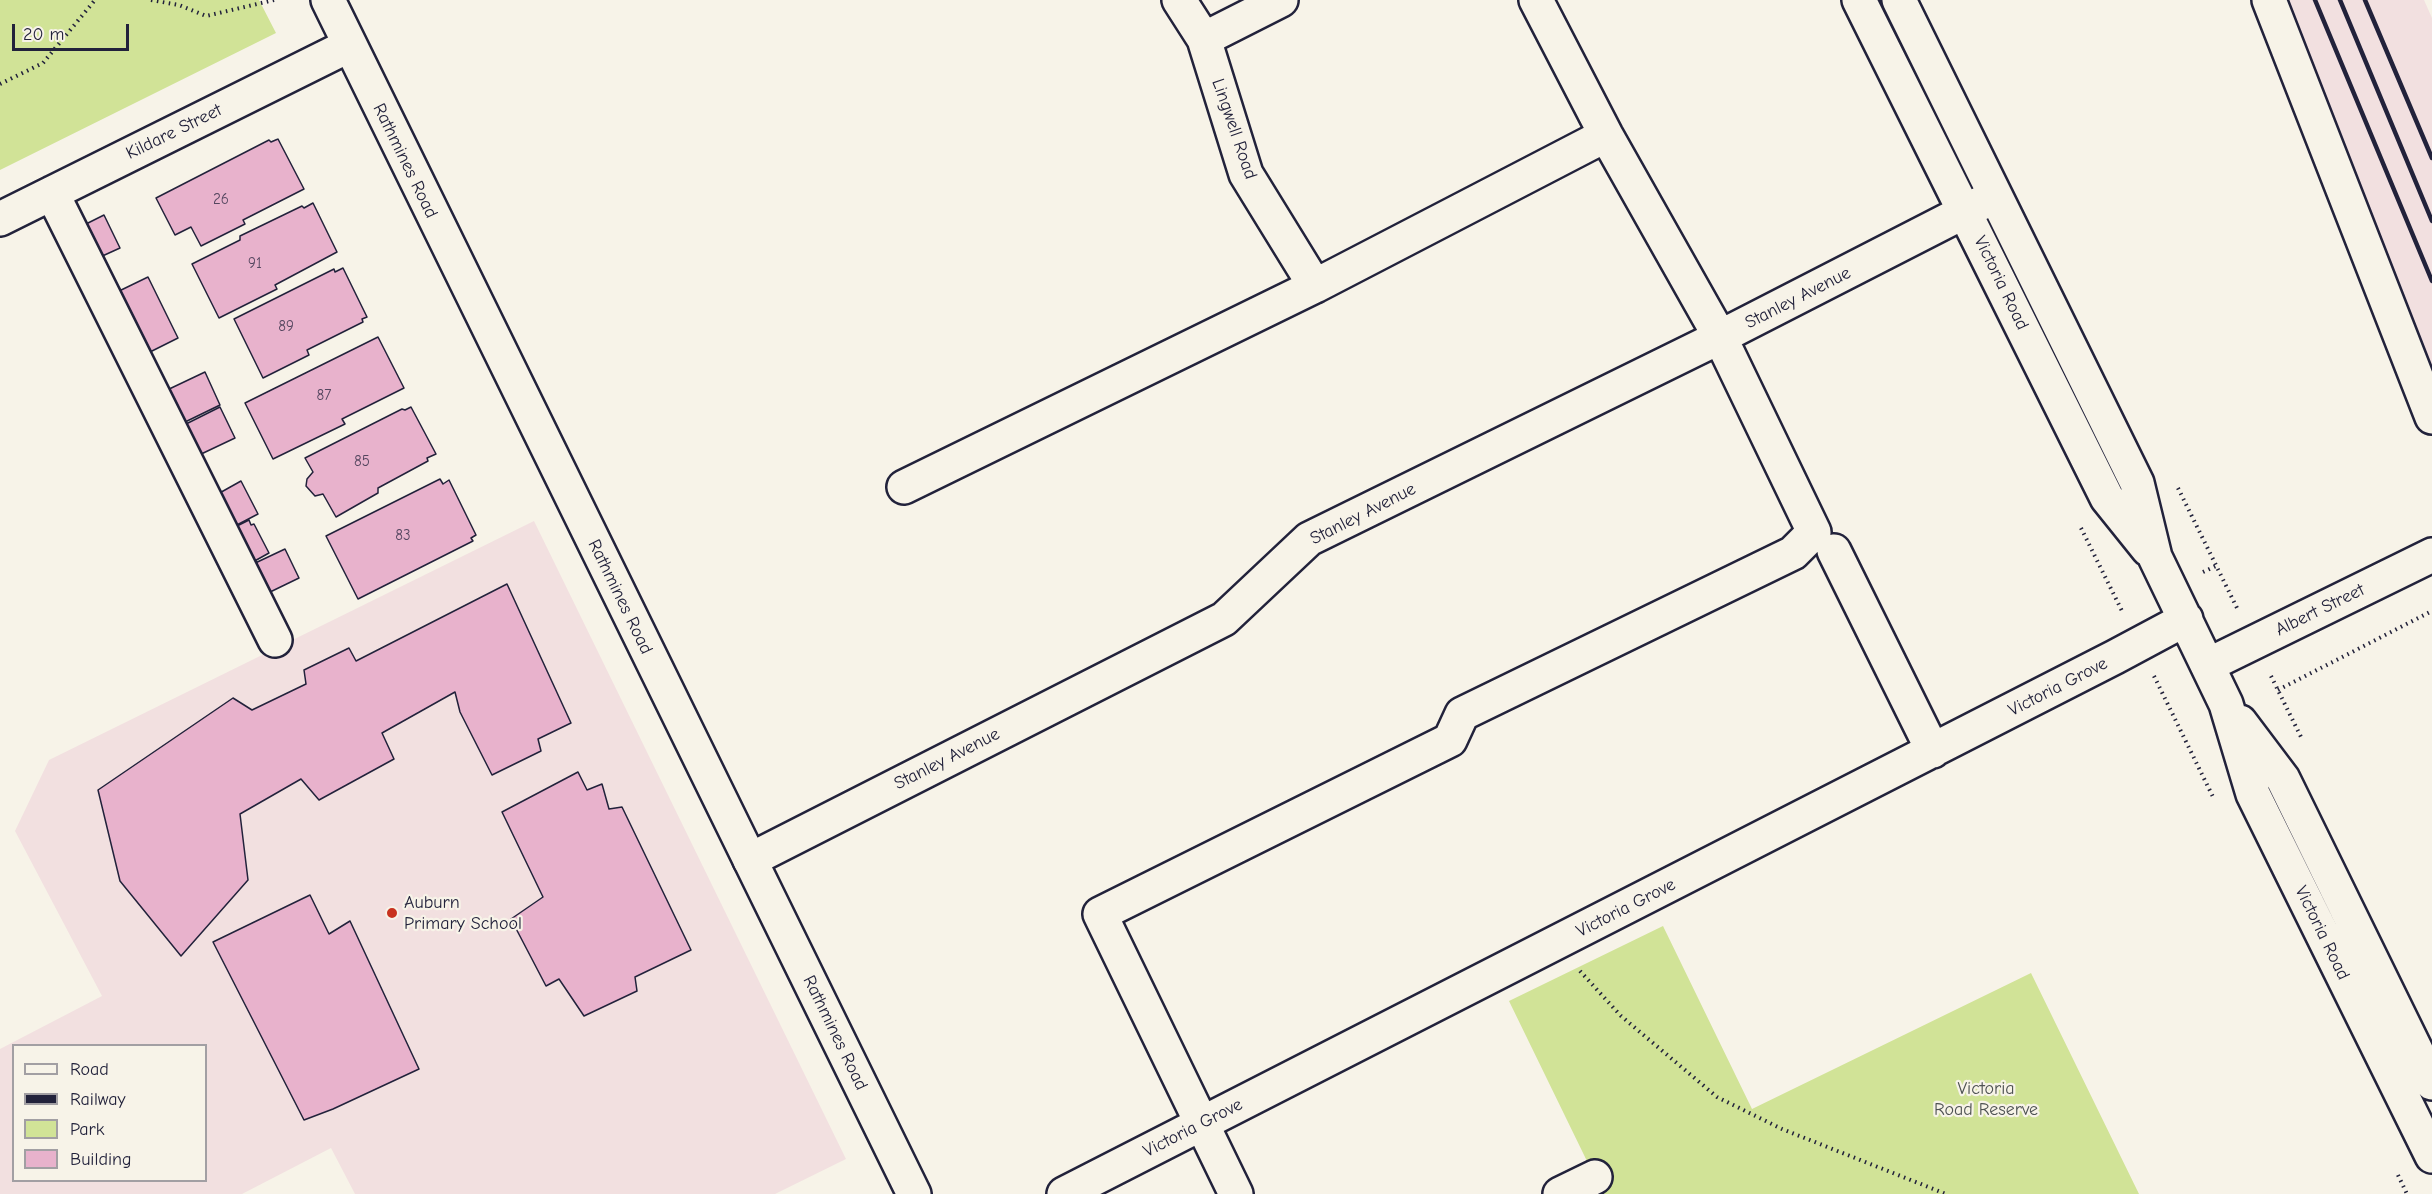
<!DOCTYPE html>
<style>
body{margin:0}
#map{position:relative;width:2432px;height:1194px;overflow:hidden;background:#f7f3e8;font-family:"Comic Neue",sans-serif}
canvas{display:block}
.legend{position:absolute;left:12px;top:1044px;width:195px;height:138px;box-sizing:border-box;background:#f7f3e8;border:2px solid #a29fa3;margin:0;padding:8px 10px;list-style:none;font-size:18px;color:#22223b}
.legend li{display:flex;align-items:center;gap:12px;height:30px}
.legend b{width:30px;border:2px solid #a29fa3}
.scale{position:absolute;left:12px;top:24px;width:117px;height:27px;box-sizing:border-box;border:3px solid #22223b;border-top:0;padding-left:8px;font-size:18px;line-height:21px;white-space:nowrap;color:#22223b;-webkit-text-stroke:4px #f7f3e8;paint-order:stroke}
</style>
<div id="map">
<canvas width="2432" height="1194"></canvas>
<ul class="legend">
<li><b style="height:8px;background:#f7f3e8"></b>Road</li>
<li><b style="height:8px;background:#22223b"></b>Railway</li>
<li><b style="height:16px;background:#d1e397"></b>Park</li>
<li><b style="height:16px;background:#e8b2cc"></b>Building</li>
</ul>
<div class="scale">20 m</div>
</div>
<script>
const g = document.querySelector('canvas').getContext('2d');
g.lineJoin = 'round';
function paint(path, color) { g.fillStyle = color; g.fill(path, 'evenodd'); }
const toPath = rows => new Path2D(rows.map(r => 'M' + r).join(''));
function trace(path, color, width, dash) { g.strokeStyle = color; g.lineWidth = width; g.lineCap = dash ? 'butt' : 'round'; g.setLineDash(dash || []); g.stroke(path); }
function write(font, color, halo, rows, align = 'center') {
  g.font = font + ' "Comic Neue",sans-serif'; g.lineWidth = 4.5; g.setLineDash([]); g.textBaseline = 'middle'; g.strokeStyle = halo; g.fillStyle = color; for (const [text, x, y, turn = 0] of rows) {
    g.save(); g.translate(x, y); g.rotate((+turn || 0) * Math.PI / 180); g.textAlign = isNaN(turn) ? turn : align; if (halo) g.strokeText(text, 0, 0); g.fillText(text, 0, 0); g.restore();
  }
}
paint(toPath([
 [2285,0,2424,0,2432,18,2432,372,2357,175],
 [534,521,846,1159,775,1194,355,1194,331,1148,242,1194,0,1194,0,1049,102,996,15,831,49,760],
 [14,1046,206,1046,206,1180,14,1180]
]), '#f2e0e0');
paint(toPath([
 [0,0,259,0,276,33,0,170],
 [1663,926,1752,1109,2031,973,2139,1194,1603,1194,1509,1001]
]), '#d1e397');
const building = toPath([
 [278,139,304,189,243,220,245,224,201,246,191,227,175,235,156,198,269,140,271,142,278,139],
 [313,203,337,252,275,285,277,289,219,318,192,264,240,240,240,236,302,206,304,208,313,203],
 [104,215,120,248,98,258,82,226,104,215],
 [343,268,367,317,362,319,363,322,307,350,309,355,263,378,234,319,334,269,335,272,343,268],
 [148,277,178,338,146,354,115,293,148,277],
 [378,337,404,388,342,419,345,424,273,459,245,403,378,337],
 [205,372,220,405,181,424,165,391,205,372],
 [220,407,235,438,197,456,182,426,220,407],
 [411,407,436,454,427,458,428,461,378,488,378,493,336,517,323,494,315,496,306,486,307,479,313,472,305,458,402,409,405,410,411,407],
 [440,479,443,484,449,480,476,535,471,538,473,541,358,599,326,536,440,479],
 [241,481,258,514,233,527,216,495,241,481],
 [249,520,251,525,254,524,269,553,251,563,233,528,249,520],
 [285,549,299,578,266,594,251,565,285,549],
 [507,584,571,723,538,739,541,751,492,775,460,712,455,692,382,733,394,759,319,800,301,779,240,814,248,880,181,956,120,881,98,790,233,698,252,710,306,684,304,670,349,648,356,661,507,584],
 [578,772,587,790,602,784,609,809,622,807,691,950,635,977,637,991,584,1016,559,979,546,986,511,919,543,897,502,812,578,772],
 [310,895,329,934,350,921,419,1069,333,1109,304,1120,213,942,310,895]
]);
paint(building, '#e8b2cc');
trace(building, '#22223b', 1.5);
const minor = toPath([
 [1179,0,1204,39,1246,174,1315,286],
 [1859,0,2107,498,2148,549],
 [1899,0,2137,483,2155,557,2226,704,2253,794,2432,1156],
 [2269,0,2432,417],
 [1204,39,1281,0],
 [52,193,275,640],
 [0,219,348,46],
 [904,487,1315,286,1606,135],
 [1834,551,1933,751],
 [2208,665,2432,555],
 [2240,722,2283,779,2432,1083],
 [750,860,1224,619,1309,539,1720,337,1995,196],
 [1064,1194,2115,657,2186,619],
 [1236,1194,1100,914,1450,740,1462,714,1793,553,1814,532,1720,337,1606,135,1536,0],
 [1560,1194,1595,1177]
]);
const major = toPath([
 [328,0,914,1194]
]);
trace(minor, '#22223b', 38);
trace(major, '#22223b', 38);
trace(toPath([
 [151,0,179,5,206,16,274,0],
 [0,84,43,63,95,0],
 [2178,488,2238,610],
 [2081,528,2123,613],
 [2203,572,2216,566],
 [2154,676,2214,799],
 [2271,676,2302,739],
 [2278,690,2432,611],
 [1580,971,1621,1016,1717,1097,1782,1129,1946,1194],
 [2398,1175,2407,1194]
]), '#22223b', 4, [1.5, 4.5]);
trace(minor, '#f7f3e8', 33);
trace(major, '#f7f3e8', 33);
trace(toPath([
 [2315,0,2432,281],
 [2340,0,2432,221],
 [2365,0,2432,158]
]), '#22223b', 4.5);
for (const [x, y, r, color] of [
 [392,913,6,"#c8321e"]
]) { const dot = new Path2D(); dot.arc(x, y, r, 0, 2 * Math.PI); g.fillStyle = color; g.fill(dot); trace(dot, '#f7f3e8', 2); }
write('15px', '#54465f', null, [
 ["26",221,200],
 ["91",255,264],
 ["89",286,327],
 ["87",324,396],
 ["85",362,462],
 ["83",403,536]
]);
write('18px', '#22223b', '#f7f3e8', [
 ["Lingwell Road",1234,129,71],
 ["Kildare Street",174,132,-26],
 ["Rathmines Road",405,161,64],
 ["Victoria Road",2001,283,64],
 ["Stanley Avenue",1798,298,-27],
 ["Stanley Avenue",1363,514,-27],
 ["Rathmines Road",620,597,64],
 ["Albert Street",2320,610,-26],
 ["Victoria Grove",2058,687,-27],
 ["Stanley Avenue",947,759,-27],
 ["Victoria Grove",1626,908,-27],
 ["Victoria Road",2322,933,64],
 ["Rathmines Road",835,1033,64],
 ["Victoria Grove",1193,1128,-27]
]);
write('18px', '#22223b', '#f7f3e8', [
 ["Auburn",404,903],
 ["Primary School",404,924]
], 'left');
write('18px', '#4e5252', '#f7f3e8', [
 ["Victoria",1986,1089],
 ["Road Reserve",1986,1110]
]);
</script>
